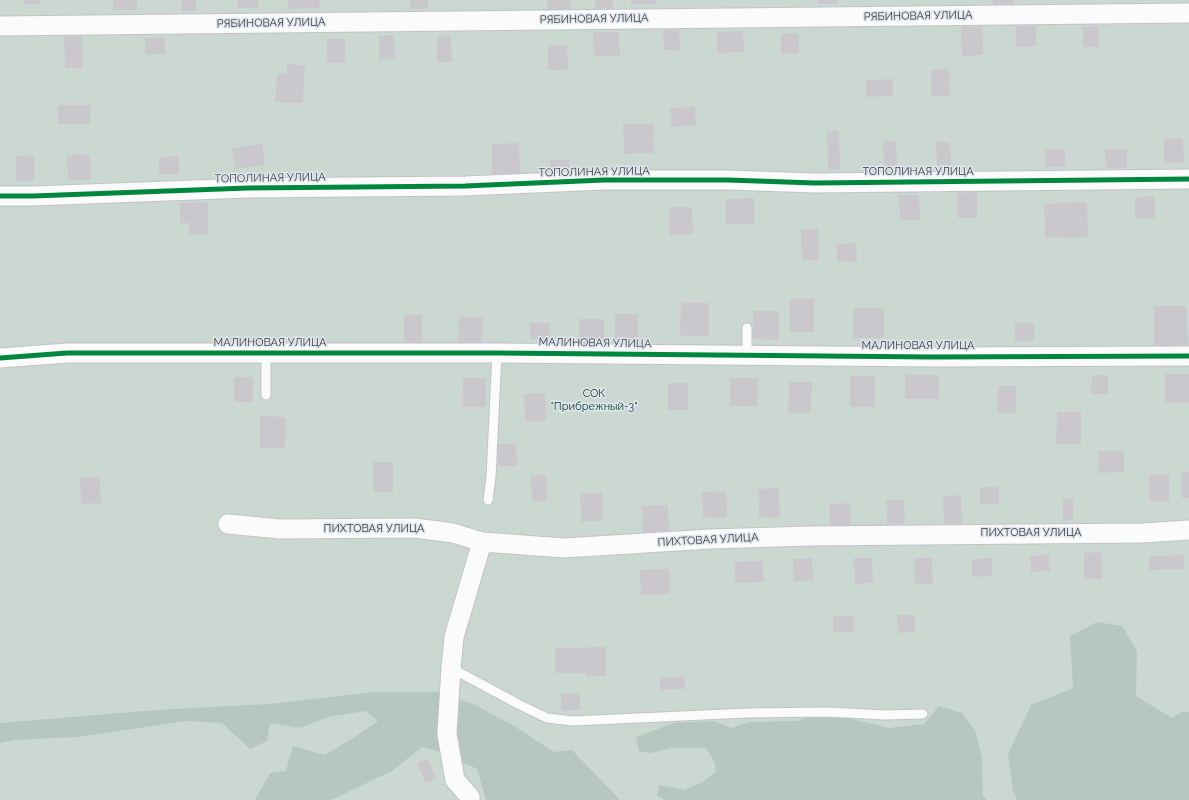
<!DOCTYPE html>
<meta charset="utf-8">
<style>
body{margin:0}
canvas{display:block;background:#e2e6ea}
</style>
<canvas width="1189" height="800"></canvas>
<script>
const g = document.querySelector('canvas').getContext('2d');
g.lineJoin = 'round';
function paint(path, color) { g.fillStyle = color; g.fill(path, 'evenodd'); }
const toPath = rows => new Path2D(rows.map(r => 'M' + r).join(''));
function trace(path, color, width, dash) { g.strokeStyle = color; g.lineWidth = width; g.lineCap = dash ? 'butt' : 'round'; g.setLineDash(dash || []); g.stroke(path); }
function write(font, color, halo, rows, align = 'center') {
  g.font = font + ' Raleway,sans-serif'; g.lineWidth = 3; g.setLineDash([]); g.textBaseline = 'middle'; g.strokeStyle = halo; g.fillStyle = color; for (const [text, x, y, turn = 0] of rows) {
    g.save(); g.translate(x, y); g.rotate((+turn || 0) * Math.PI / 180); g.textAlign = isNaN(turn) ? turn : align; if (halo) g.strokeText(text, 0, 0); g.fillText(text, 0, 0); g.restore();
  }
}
paint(toPath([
 [0,0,1189,0,1189,800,0,800]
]), '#cbd8d2');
paint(toPath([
 [1097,622,1122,626,1137,651,1136,696,1172,718,1183,711,1189,712,1189,800,1017,800,1013,791,1008,754,1031,705,1073,688,1070,636],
 [375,692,437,692,473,704,514,726,554,752,572,750,620,800,486,800,477,769,444,753,422,747,392,771,331,800,255,800,270,773,286,771,293,746,325,755,356,736,378,721,365,711,328,717,300,728,270,723,267,741,250,749,222,723,186,721,77,737,15,740,0,743,0,723,156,710,269,704],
 [939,706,962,713,976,732,982,759,983,796,987,800,666,800,657,796,660,785,684,790,701,783,716,772,715,763,706,748,672,748,650,753,639,751,636,737,674,723,714,721,731,728,749,722,797,721,822,712,889,728,924,724]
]), '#b5c7be');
paint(toPath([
 [24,0,40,0,40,4,24,4],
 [113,0,137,0,137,10,113,10],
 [182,0,196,0,196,11,182,11],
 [238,0,258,0,258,8,238,8],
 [288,0,319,0,320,8,288,9],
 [410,0,428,0,428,9,410,9],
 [547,0,571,0,572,9,547,10],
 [595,0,613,0,613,9,596,9],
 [631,0,656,0,656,4,631,4],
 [818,0,837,0,837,4,818,4],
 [993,0,1014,0,1014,4,993,4],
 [982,26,983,55,962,56,961,27],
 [1016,26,1036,26,1036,46,1016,47],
 [1098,26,1099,47,1083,47,1083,27],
 [663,30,679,30,680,50,664,50],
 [743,31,744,52,717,53,717,32],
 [593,32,619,32,620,56,594,56],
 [798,33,799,53,781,54,781,34],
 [379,35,394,35,395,59,379,60],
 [451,35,452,62,437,62,437,36],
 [82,36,83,68,65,68,64,37],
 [165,37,165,54,145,54,145,38],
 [327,39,345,39,346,63,327,63],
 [548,45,567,45,568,70,548,70],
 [287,64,305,65,303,103,275,102,277,74,287,74],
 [949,69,950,96,931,96,931,70],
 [893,79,893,96,866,97,866,80],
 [58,105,90,105,90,124,58,124],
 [695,107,696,125,671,127,670,108],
 [623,124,653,124,654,153,624,154],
 [827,131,839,131,840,169,828,170],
 [1164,139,1183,139,1184,163,1164,163],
 [883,141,896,141,897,165,884,166],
 [936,142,950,142,951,165,937,165],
 [519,143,520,174,492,175,492,144],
 [262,144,265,165,235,169,232,148],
 [1065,149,1066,167,1046,167,1045,150],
 [1105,149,1127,149,1127,168,1106,168],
 [90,154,91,180,68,180,67,155],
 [34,155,34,181,16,181,16,156],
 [179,156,179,174,159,174,159,157],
 [550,160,569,160,569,177,550,177],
 [977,192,977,218,958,218,957,193],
 [899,195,919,195,920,220,900,220],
 [1155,196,1155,219,1135,219,1135,197],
 [754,198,754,224,726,224,726,199],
 [180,202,208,203,208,235,189,234,189,223,180,223],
 [1087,202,1088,237,1045,238,1044,204],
 [669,207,692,207,693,234,670,235],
 [818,229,819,260,802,261,801,230],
 [856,243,857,261,837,262,836,244],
 [790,299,814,299,814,332,790,332],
 [681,302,709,303,709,336,680,336],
 [1154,306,1187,306,1188,348,1154,348],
 [853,308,884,308,884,338,853,338],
 [753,311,779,311,779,340,753,339],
 [615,314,638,314,638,340,615,340],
 [404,315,422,315,422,344,404,344],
 [459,317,483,318,482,344,458,343],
 [579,319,604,319,604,345,579,345],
 [530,323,550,323,549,339,530,339],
 [1015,323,1034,323,1034,341,1015,341],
 [905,374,939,375,939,399,905,399],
 [1165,374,1189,374,1189,403,1165,403],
 [1092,375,1108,375,1108,394,1091,394],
 [850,376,875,376,875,407,850,407],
 [234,377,253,377,253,402,234,402],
 [463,378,486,378,486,407,462,407],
 [730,378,758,378,757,406,730,406],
 [789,382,812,382,811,413,788,413],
 [668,383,688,383,688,410,668,410],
 [998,386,1016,386,1016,413,997,413],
 [545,393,546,421,525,421,524,394],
 [1057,412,1081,412,1081,444,1056,444],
 [260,416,286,417,285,448,260,448],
 [498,444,516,444,517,466,498,466],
 [1098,451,1124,451,1124,472,1099,473],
 [373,462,393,462,393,492,373,492],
 [1181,472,1189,472,1189,498,1182,498],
 [531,475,546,475,547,501,532,501],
 [1149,475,1169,475,1169,501,1150,501],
 [100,477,101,503,81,504,80,478],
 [999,486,999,504,980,505,980,487],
 [779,488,780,517,759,518,758,489],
 [726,491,727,517,703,518,702,492],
 [580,493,602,493,603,521,581,522],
 [961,495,962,523,944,524,943,496],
 [1063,499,1073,499,1073,520,1063,521],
 [886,500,904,500,905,524,887,524],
 [850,503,851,529,830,529,830,504],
 [668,505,669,531,643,532,642,506],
 [1101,552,1102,579,1084,579,1084,553],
 [1049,555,1050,571,1031,572,1030,556],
 [1184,555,1184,569,1149,570,1149,556],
 [812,558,813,581,794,581,793,559],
 [854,558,872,558,873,583,855,584],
 [914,558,932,558,933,584,915,584],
 [992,558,992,576,972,577,972,559],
 [763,561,764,582,735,583,734,562],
 [669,569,670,594,641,595,640,570],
 [897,615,915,615,915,632,898,633],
 [833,616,853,616,854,632,833,632],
 [606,647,606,676,586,676,586,673,555,673,555,648],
 [660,677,685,677,685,689,660,690],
 [580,693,580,710,561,710,561,694],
 [428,759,436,779,425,783,417,763]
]), '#cbc8cd');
const service = toPath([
 [747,355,747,328],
 [266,395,266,353],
 [488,500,491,477,497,353],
 [451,668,520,705,547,718,573,721,747,713,827,712,886,715,923,714]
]);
const minor = toPath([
 [0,26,1189,13],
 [0,196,33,196,248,188,465,186,604,180,728,180,815,183,1189,179],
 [0,358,67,353,497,353,933,357,1189,356],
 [228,524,280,529,415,528,453,533,482,542,564,548,710,539,811,536,1142,533,1189,530],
 [470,800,470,797,455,780,447,734,451,668,454,637,482,542]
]);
trace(service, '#c0c3c5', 11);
trace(minor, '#c0c3c5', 21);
trace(service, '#fbfbfc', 9);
trace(minor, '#fbfbfc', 19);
trace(toPath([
 [0,196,33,196,248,188,465,186,604,180,728,180,815,183,1189,179],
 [0,358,67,353,497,353,933,357,1189,356]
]), '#00873e', 5);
write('11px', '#3b3d40', '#dfe6ee', [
 ["РЯБИНОВАЯ УЛИЦА",918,16,-1],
 ["РЯБИНОВАЯ УЛИЦА",594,19,-1],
 ["РЯБИНОВАЯ УЛИЦА",271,23,-1],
 ["ТОПОЛИНАЯ УЛИЦА",594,172,-1],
 ["ТОПОЛИНАЯ УЛИЦА",918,172],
 ["ТОПОЛИНАЯ УЛИЦА",270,178,-1],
 ["МАЛИНОВАЯ УЛИЦА",270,343],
 ["МАЛИНОВАЯ УЛИЦА",595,343,1],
 ["МАЛИНОВАЯ УЛИЦА",918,346],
 ["ПИХТОВАЯ УЛИЦА",374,529],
 ["ПИХТОВАЯ УЛИЦА",1031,533],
 ["ПИХТОВАЯ УЛИЦА",708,540,-3]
]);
write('11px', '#0d4126', '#dfe6ee', [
 ["СОК",594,394],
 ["\"Прибрежный-3\"",594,407]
]);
</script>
